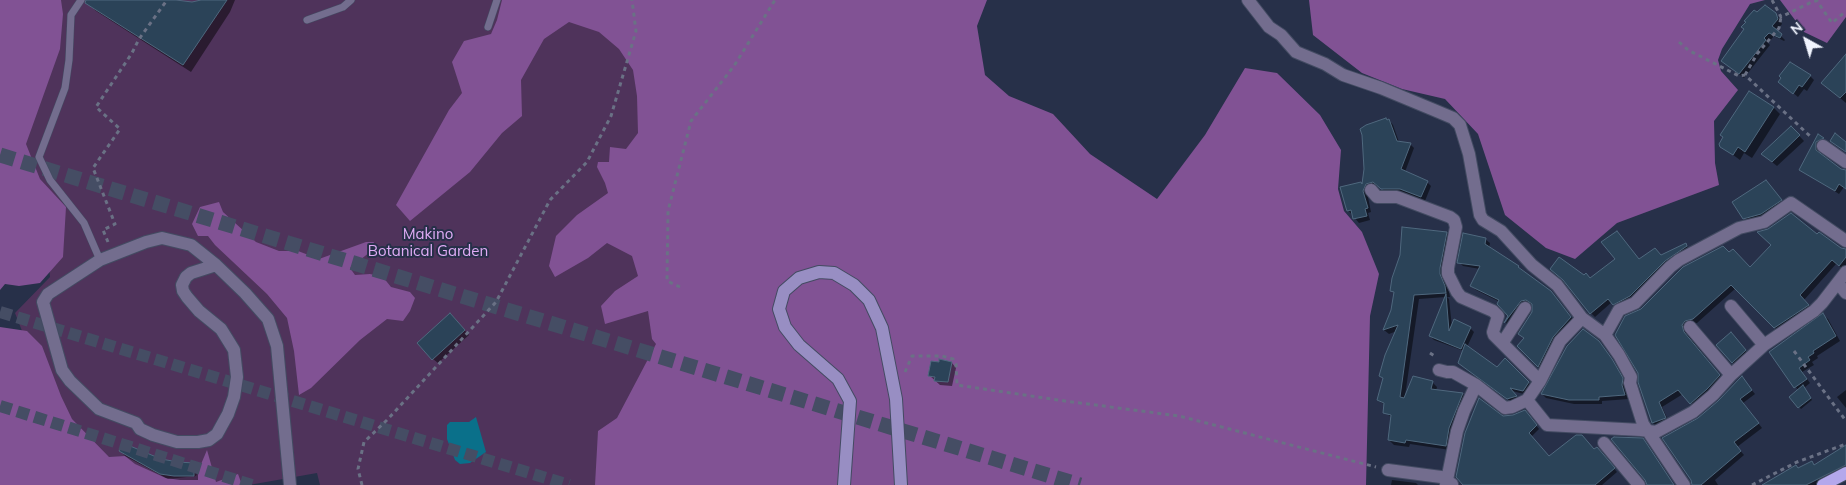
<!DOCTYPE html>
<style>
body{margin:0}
#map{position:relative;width:1846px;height:485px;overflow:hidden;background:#273049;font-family:Mulish,sans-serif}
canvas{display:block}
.north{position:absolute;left:1781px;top:15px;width:50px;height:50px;-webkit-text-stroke:4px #273049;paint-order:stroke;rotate:321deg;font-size:14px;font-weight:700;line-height:20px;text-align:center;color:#f0f4fe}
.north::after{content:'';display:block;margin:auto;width:18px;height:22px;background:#f0f4fe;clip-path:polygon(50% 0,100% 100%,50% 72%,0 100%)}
</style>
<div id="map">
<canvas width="1846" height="485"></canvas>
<div class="north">N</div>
</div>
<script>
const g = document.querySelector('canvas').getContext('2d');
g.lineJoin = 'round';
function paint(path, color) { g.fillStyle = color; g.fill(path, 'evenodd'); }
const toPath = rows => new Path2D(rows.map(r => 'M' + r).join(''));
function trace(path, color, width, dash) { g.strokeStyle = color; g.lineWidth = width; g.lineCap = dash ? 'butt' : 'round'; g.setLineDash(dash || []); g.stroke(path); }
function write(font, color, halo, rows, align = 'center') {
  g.font = font + ' Mulish,sans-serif'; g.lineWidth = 4; g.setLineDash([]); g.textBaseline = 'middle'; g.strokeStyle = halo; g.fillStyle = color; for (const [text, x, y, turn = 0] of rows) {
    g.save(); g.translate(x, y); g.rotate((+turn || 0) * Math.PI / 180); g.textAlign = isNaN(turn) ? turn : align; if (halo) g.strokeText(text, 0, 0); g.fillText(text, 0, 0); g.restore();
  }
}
paint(toPath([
 [47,0,653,0,831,485,320,485,317,473,249,485,151,485,106,465,46,392,15,313,50,277,46,232,15,157]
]), '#4f335b');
paint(toPath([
 [0,0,61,0,63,14,60,49,26,144,40,179,66,207,63,257,40,283,19,286,5,284,0,290],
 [502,0,987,0,977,26,985,75,1009,96,1053,114,1090,154,1157,199,1205,135,1245,68,1277,73,1320,115,1341,150,1338,189,1344,211,1362,232,1379,274,1370,316,1366,485,595,485,598,431,617,418,656,344,652,339,648,311,605,324,601,306,615,291,638,276,632,256,607,243,588,258,555,277,549,266,556,236,577,215,608,193,605,183,597,167,598,162,609,162,610,147,626,149,638,133,637,96,633,70,619,49,599,32,569,22,544,39,521,80,522,116,502,133,470,172,410,221,396,205,449,110,462,93,452,62,464,41,491,34,497,20],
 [1309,0,1765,0,1750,4,1722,49,1718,60,1721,71,1738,90,1714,121,1715,163,1719,185,1617,223,1575,259,1546,248,1505,215,1478,134,1445,99,1402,89,1362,73,1313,35],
 [1780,0,1846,0,1846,17,1827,43,1804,32],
 [219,202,223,212,256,242,279,251,298,251,319,259,366,242,374,242,370,252,350,268,355,275,370,274,383,277,391,287,410,292,415,298,410,311,403,321,387,319,360,340,311,388,299,395,294,351,287,318,267,294,215,245,208,236,198,236,192,224,200,207],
 [0,327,27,331,42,346,61,396,72,419,109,457,125,456,135,464,168,479,196,476,207,450,216,482,238,474,242,485,0,485]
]), '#815294');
paint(toPath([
 [476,417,486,452,470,463,460,464,455,460,447,439,447,425,450,422,469,422]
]), '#0a708a');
paint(toPath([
 [91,0,172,0,193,3,206,0,235,0,230,12,191,72,96,11,88,4],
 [1757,14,1775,14,1780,19,1782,24,1776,31,1785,40,1784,41,1774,36,1768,43,1770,45,1744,78,1727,65],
 [1846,56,1846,103,1827,87],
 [1810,76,1814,80,1807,91,1804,89,1798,97,1785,86],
 [1750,93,1774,108,1780,114,1752,158,1744,153,1740,160,1721,146],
 [1389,120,1393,125,1399,142,1410,144,1414,148,1405,172,1427,182,1431,186,1425,201,1405,193,1386,193,1380,186,1373,186,1367,192,1371,212,1368,213,1370,220,1359,223,1348,210,1363,185],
 [1791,127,1804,141,1777,166,1767,158],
 [1818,136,1826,142,1820,146,1818,151,1821,156,1846,189,1844,187,1839,194,1801,169],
 [1776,193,1785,205,1749,223,1744,218],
 [1446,233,1451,237,1444,280,1449,292,1450,297,1447,297,1449,299,1452,327,1470,328,1474,332,1467,347,1497,369,1505,360,1533,387,1528,395,1512,391,1520,401,1513,403,1464,367,1459,363,1464,351,1434,340,1430,336,1446,297,1419,299,1405,396,1414,377,1433,383,1437,387,1436,391,1463,394,1467,399,1450,450,1410,444,1409,447,1394,445,1389,440,1392,418,1385,412,1385,405,1378,400,1384,379,1381,376,1397,331,1389,334,1384,330,1392,310,1395,294,1391,290],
 [1818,236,1846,251,1846,267,1844,269,1836,264,1804,300,1813,309,1779,332,1736,288,1697,323,1689,324,1686,333,1724,380,1695,407,1683,394,1662,407,1669,422,1658,427,1653,423,1640,382,1639,373,1616,334],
 [1485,239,1490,243,1489,248,1518,267,1555,296,1575,322,1542,370,1518,346,1525,339,1519,334,1533,312,1533,305,1531,304,1525,305,1509,326,1506,323,1509,316,1500,302,1476,290,1471,286,1480,269,1463,266,1459,262],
 [1685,245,1689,249,1634,300,1617,308,1612,302,1595,317,1591,313,1591,280,1640,261,1661,256],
 [1823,315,1828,319,1840,341,1817,356,1818,358,1812,362,1814,365,1802,372,1810,383,1804,388,1812,400,1801,409,1790,397,1798,390,1770,352],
 [454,319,469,335,438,363,433,359],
 [1731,334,1747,353,1734,364,1718,345],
 [1598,342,1603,347,1626,384,1629,399,1602,401,1602,404,1574,404,1546,398,1542,394],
 [940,361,952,363,956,368,952,386,940,385,930,376],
 [1745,382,1755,394,1743,403,1762,428,1737,447,1744,455,1715,480,1718,485,1692,485,1699,419],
 [1846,390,1846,408,1837,397],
 [1528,415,1539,429,1531,437,1549,458,1597,455,1600,452,1617,472,1602,485,1465,485,1502,417],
 [1846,448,1846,472,1821,485,1763,485,1811,462,1815,466],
 [121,451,161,460,193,464,198,469,198,480,180,480,166,478,125,456],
 [1392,480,1416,483,1418,485,1391,485]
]), '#0007');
const building = toPath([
 [86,0,176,0,192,2,201,0,227,0,183,65,85,3,86,0],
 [1765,5,1776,13,1778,19,1772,26,1782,34,1780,38,1769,33,1764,38,1766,40,1739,74,1721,61,1744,29,1741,27,1746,22,1744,21,1754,10,1757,12,1765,5],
 [1846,54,1846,92,1840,98,1821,83,1846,54],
 [1790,62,1811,75,1802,87,1799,85,1793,94,1778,82,1781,78,1779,76,1790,62],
 [1749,91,1774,107,1745,152,1738,147,1733,155,1720,147,1719,144,1723,137,1720,135,1749,91],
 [1386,118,1387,120,1389,119,1397,141,1411,143,1401,169,1428,181,1421,197,1400,189,1381,189,1373,182,1366,184,1363,191,1368,208,1365,209,1367,216,1353,219,1351,210,1347,211,1346,208,1340,187,1361,182,1362,184,1364,169,1362,135,1360,129,1366,125,1386,118],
 [1791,126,1800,135,1772,162,1761,154,1791,126],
 [1835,133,1846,142,1846,152,1830,141,1835,133],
 [1818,134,1824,138,1816,142,1816,150,1841,169,1846,170,1846,189,1839,184,1835,191,1799,170,1818,134],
 [1766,180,1782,200,1761,214,1743,219,1732,202,1766,180],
 [1791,213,1817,234,1819,232,1841,248,1846,249,1846,257,1839,266,1832,260,1800,295,1809,305,1774,328,1731,285,1693,319,1685,321,1682,325,1684,332,1720,375,1707,389,1690,404,1678,390,1659,402,1666,418,1652,423,1638,382,1638,373,1615,335,1625,316,1641,309,1683,267,1723,246,1729,252,1733,249,1750,267,1771,245,1757,232,1768,229,1791,213],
 [1402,227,1447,232,1440,268,1440,274,1445,286,1446,293,1414,295,1400,397,1404,398,1413,376,1433,381,1431,389,1463,393,1449,428,1446,446,1406,440,1405,443,1388,440,1391,415,1383,413,1384,403,1377,400,1383,378,1379,376,1385,355,1398,325,1383,330,1391,310,1394,292,1390,291,1392,278,1400,255,1402,227],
 [1617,231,1639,259,1655,248,1661,255,1686,243,1687,246,1665,261,1630,296,1613,305,1608,299,1590,314,1563,280,1550,269,1559,257,1584,275,1586,273,1590,278,1615,259,1601,242,1617,231],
 [1463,233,1486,238,1485,244,1519,266,1518,267,1551,291,1571,317,1553,337,1538,367,1517,346,1524,338,1518,334,1532,312,1532,304,1526,300,1521,301,1504,323,1508,316,1497,304,1499,300,1470,286,1480,266,1457,263,1463,233],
 [1446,294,1449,331,1454,319,1471,327,1461,349,1429,336,1446,294],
 [450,313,465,330,432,360,417,343,450,313],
 [1823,313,1836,336,1813,351,1814,353,1808,357,1810,360,1799,368,1807,379,1794,388,1769,352,1823,313],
 [1583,329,1599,341,1612,359,1623,378,1622,385,1625,395,1599,397,1599,400,1569,400,1541,394,1567,346,1583,329],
 [1731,332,1746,350,1732,363,1716,345,1731,332],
 [1465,344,1497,367,1505,358,1529,382,1523,391,1510,388,1517,396,1507,399,1458,363,1465,344],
 [939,359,952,362,948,382,934,381,935,377,928,376,931,361,939,362,939,359],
 [1742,376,1752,390,1740,399,1759,423,1734,442,1741,451,1701,485,1692,485,1691,480,1662,438,1698,418,1718,401,1742,376],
 [1803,385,1811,398,1798,408,1789,397,1803,385],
 [1479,398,1503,416,1513,415,1525,410,1537,425,1529,433,1549,456,1576,435,1582,435,1594,449,1597,447,1615,468,1595,485,1463,485,1456,477,1465,433,1479,398],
 [1614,437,1643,438,1674,485,1647,485,1645,480,1611,439,1614,437],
 [123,443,161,459,178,462,194,463,194,476,174,476,160,474,119,451,123,443],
 [1846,445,1846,465,1806,485,1762,485,1796,465,1798,468,1812,461,1814,465,1846,445]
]);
paint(building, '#2b4358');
trace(building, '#4f687e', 1);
trace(toPath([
 [0,312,569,485],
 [0,406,252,485]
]), '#454d64', 12, [12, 6]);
trace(toPath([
 [0,155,1080,485]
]), '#454d64', 15, [15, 8]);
const lane = toPath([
 [81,0,71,15,69,60,65,88,39,157,50,180,84,223,100,260],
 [307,20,343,7,351,0],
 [488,27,497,0]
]);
const street = toPath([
 [1248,0,1269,27,1281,35,1296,52,1325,64,1343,75,1381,88,1434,110,1453,118,1460,125,1469,154,1480,215,1483,220,1501,231,1532,265,1557,285,1582,318,1605,335,1619,355,1631,377,1630,383,1643,424,1684,485],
 [1823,146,1846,162],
 [1371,190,1377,197,1397,197,1450,217,1454,220,1456,227,1448,268,1448,274,1457,292,1461,297,1493,311,1498,316,1493,332,1494,335,1540,381,1527,400],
 [216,265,191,273,186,277,182,285,183,291,187,297,199,311,221,329,234,350,237,377,234,397,228,414,217,434,209,440,198,442,177,442,153,435,140,429,136,423,99,409,70,381,62,370,43,302,48,294,100,260,146,242,162,238,191,245,216,265,245,293,268,319,277,346,290,485],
 [1838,283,1846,293],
 [1731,306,1764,345],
 [1690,327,1731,375],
 [1605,335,1619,310,1635,303,1670,267,1679,260,1739,228,1764,222,1791,203,1846,241],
 [1503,342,1525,308],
 [1439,370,1447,372,1453,372,1476,385],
 [1540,381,1560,341,1582,318],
 [1604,443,1639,485],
 [1388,470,1441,477,1452,484],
 [1446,485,1457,431,1464,411,1476,385,1505,408,1512,407,1527,400,1547,425,1641,430,1656,432,1693,412,1713,395,1731,375,1764,345,1814,311,1822,303,1846,272]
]);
const secondary = toPath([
 [844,485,850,401,838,379,799,345,785,327,779,309,784,291,799,278,819,272,834,273,854,285,869,300,882,328,896,399,901,485]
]);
const primary = toPath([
 [1823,485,1846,473]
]);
trace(lane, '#434b62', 8);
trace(street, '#434b62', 14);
trace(secondary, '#434b62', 14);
trace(primary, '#434b62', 14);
trace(toPath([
 [1772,0,1781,17,1814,1,1817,1,1832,23,1846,11],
 [1679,42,1688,50,1739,76,1745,75,1812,138],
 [1745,75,1757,54,1779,28,1781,17],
 [108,242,103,230,115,224,93,168,120,129,96,107,132,53,139,39,167,0],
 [680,287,667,281,668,211,691,121,734,66,775,0],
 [1794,351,1846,421],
 [1430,353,1436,357],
 [905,372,912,356,942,356,953,359,956,364,957,385,1065,401,1179,416,1376,467],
 [362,485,358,469,364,442,387,420,496,302,550,200,587,162,611,116,636,31,632,0],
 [1752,485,1797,462,1846,444]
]), '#6a7185', 3, [4, 4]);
trace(lane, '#736d8e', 7);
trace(street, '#736d8e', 12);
trace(secondary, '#988ec3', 12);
trace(primary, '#b4a8ec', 12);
write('15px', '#e0acf6', '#273049', [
 ["Makino",428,234],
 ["Botanical Garden",428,251]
]);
</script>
